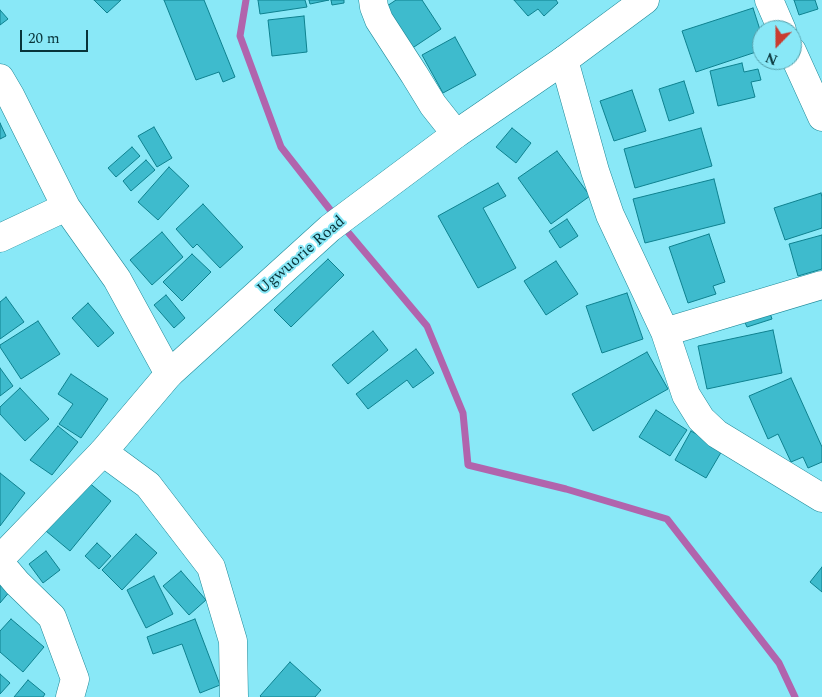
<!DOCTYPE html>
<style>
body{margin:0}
#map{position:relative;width:822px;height:697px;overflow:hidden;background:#89e8f7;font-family:Spectral,serif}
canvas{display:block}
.north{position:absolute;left:752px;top:20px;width:50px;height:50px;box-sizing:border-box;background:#89e8f7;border:1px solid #55a0ab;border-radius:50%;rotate:202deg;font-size:14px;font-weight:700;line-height:20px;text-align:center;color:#08343a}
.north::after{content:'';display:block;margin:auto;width:18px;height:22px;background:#c93c30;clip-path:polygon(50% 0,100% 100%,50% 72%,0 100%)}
.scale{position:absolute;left:20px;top:30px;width:68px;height:22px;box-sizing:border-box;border:2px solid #08343a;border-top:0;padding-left:6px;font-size:15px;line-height:18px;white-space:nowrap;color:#08343a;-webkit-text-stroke:4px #89e8f7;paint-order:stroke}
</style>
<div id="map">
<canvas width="822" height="697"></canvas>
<div class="north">N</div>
<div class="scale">20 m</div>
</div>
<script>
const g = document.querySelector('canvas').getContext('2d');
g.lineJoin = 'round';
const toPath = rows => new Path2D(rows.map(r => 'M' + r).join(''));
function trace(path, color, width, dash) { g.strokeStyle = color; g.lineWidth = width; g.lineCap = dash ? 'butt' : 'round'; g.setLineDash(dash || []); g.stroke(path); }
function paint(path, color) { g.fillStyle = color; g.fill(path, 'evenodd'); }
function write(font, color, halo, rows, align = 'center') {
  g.font = font + ' Spectral,serif'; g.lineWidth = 4; g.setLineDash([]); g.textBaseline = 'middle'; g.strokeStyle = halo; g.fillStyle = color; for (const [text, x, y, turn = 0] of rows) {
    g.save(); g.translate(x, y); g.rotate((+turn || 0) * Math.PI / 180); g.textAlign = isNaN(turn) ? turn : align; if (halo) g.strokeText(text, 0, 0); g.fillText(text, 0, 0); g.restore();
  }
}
trace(toPath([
 [246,0,240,36,281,147,335,216],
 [342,225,427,326,463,413,468,465,566,489,667,519,779,663,795,697]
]), '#b164ad', 7);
const building = toPath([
 [94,0,121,0,107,13,94,0],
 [164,0,204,0,235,77,223,82,219,72,196,80,164,0],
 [258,0,305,0,307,7,260,14,258,0],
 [309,0,329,0,310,4,309,0],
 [331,0,344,0,344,3,332,5,331,0],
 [396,0,422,0,441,29,411,49,384,8,396,0],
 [514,0,556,0,558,3,544,16,538,9,528,16,514,0],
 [794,0,815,0,818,9,799,15,794,0],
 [753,8,762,36,762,50,696,72,682,31,753,8],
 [0,10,8,19,0,25,0,10],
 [304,16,307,52,272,56,268,20,304,16],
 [455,37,476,75,443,93,422,55,455,37],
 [742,63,744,72,758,69,761,80,751,82,755,97,718,106,710,71,742,63],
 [684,81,694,113,669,121,659,89,684,81],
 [632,90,646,131,614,141,600,101,632,90],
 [0,123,6,136,0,139,0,123],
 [154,127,172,158,157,167,138,136,154,127],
 [512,128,531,143,516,163,496,147,512,128],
 [701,128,712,166,635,188,624,149,701,128],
 [132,147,140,156,116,177,108,168,132,147],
 [557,151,590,196,551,224,518,178,557,151],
 [146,160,155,170,131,191,123,181,146,160],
 [169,167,189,186,158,220,138,202,169,167],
 [714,179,725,223,645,243,633,199,714,179],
 [498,183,506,196,483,208,516,268,478,288,438,216,498,183],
 [821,193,822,197,822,228,785,240,774,208,821,193],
 [203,204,243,247,220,268,197,244,193,248,176,229,203,204],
 [567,219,578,236,560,248,549,231,567,219],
 [162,232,183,257,152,285,130,260,162,232],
 [709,234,725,282,713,286,716,294,688,303,669,247,709,234],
 [822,235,822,269,798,276,789,244,822,235],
 [192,254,211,272,182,301,163,282,192,254],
 [328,259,344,275,291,327,274,310,328,259],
 [556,261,578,294,546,315,524,281,556,261],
 [627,293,643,339,602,353,586,306,627,293],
 [166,295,185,318,174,328,154,305,166,295],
 [6,297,24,322,0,339,0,302,6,297],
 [88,303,114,333,98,347,72,318,88,303],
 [768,307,772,319,747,327,742,316,768,307],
 [38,321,60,354,21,379,0,347,0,345,38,321],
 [773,330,782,373,707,389,698,346,773,330],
 [373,331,388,350,348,384,332,365,373,331],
 [416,349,434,373,413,388,407,380,368,409,356,394,416,349],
 [647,352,668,389,593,431,572,394,647,352],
 [0,368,13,386,0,396,0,368],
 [71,374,108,399,81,438,59,424,73,404,58,394,71,374],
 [791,378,822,447,822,462,808,468,803,457,791,462,778,434,768,439,749,396,791,378],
 [20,388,49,419,25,441,0,414,0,407,20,388],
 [656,410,687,430,670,456,639,437,656,410],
 [58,426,78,442,52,475,30,460,58,426],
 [691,431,723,449,706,478,675,460,691,431],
 [0,473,25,493,0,526,0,473],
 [87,481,111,501,70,551,46,531,87,481],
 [136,534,157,553,122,590,102,570,136,534],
 [97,543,111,556,99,569,85,556,97,543],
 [46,551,60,570,43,583,29,564,46,551],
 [822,567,822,592,810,582,822,567],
 [181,571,206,600,189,615,163,586,181,571],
 [154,576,173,614,146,628,127,590,154,576],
 [0,580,11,590,0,603,0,580],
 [11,619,44,647,23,672,0,652,0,631,11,619],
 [195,619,220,685,200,693,182,644,153,654,147,637,195,619],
 [290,662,321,690,315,697,261,697,260,696,290,662],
 [0,674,10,683,0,694,0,674],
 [28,680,45,694,43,697,14,697,28,680]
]);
paint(building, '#3ebbcd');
trace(building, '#0e818f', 1);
const street = toPath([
 [373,0,374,7,379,20,414,74,433,105,456,134],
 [769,0,782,30],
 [792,51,822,117],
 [564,60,595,171,610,215,665,332,686,395,701,419,717,434,822,498],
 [0,78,10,95,66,207,117,279,169,374],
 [0,238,66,207],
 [665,332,822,285],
 [103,452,148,485,211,567,233,641,234,697],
 [0,563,17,583,52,617,75,679,70,697]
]);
const secondary = toPath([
 [0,559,103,452,169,374,330,228,456,134,564,60,645,0]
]);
trace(street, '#208a99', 29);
trace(secondary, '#208a99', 29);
trace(street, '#fff', 28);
trace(secondary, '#fff', 28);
write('16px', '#08343a', '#89e8f7', [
 ["Ugwuorie Road",302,256,-41]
]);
</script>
